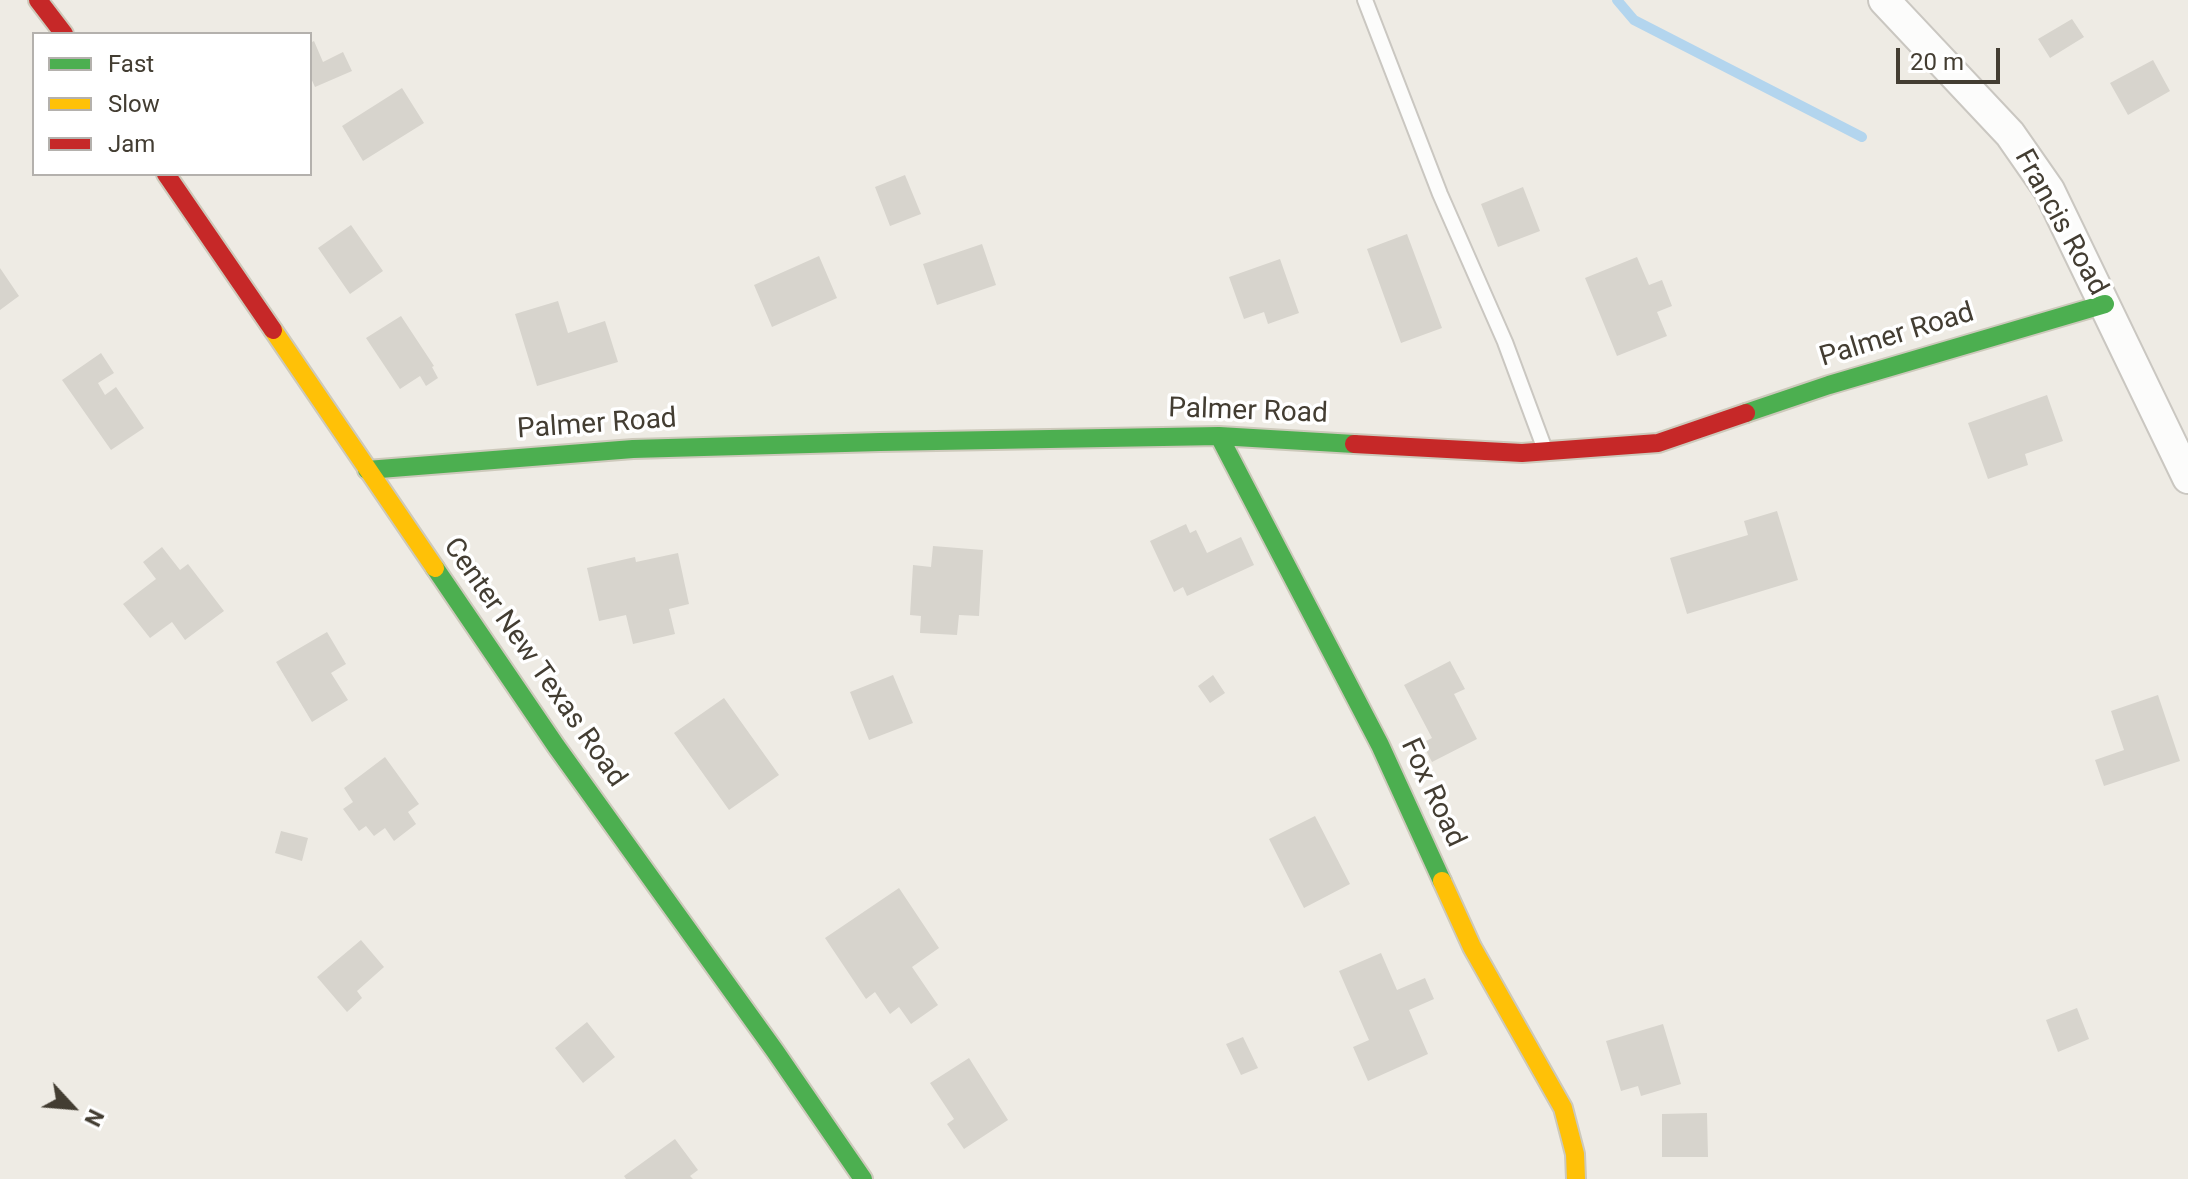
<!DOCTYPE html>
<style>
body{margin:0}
#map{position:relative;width:2188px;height:1179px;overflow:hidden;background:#eeebe4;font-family:Roboto,sans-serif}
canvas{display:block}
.legend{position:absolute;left:32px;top:32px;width:280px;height:144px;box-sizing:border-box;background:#fff;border:2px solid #b4b1ad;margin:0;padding:10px 14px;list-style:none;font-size:24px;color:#433d32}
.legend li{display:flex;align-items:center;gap:16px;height:40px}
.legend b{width:40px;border:2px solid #b4b1ad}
.north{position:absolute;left:32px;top:1067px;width:80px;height:80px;-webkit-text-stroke:6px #fff;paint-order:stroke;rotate:116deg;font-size:22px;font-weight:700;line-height:32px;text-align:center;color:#433d32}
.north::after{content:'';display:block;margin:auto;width:28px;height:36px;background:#433d32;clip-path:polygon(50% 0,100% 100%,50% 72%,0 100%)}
.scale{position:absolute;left:1896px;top:48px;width:104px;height:36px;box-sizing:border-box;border:4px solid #433d32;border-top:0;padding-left:10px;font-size:24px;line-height:28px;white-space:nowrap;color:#433d32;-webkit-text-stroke:6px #fff;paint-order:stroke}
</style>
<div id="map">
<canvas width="2188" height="1179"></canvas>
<ul class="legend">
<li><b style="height:10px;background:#4caf50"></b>Fast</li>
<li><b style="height:10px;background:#ffc107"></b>Slow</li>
<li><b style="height:10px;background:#c62828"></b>Jam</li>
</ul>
<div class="north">N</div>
<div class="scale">20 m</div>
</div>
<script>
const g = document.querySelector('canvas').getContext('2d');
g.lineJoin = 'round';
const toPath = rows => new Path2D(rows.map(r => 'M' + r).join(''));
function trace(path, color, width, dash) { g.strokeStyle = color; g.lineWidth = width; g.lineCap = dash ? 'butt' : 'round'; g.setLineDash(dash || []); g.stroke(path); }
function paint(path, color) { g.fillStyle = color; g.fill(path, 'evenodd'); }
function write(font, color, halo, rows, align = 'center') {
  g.font = font + ' Roboto,sans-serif'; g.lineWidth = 7; g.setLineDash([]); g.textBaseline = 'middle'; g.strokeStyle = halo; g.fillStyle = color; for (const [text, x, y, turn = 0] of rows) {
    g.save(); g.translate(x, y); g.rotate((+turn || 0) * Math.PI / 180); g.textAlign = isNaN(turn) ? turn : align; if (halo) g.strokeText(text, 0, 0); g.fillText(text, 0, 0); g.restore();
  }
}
trace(toPath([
 [1617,0,1634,20,1862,137]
]), '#b3d5ee', 10);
paint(toPath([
 [2072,19,2084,37,2050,58,2038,39],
 [314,41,323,62,343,52,352,71,315,87,310,76,310,43],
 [2153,60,2170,91,2128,115,2110,83],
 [402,88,424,123,363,161,342,126],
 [905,175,921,214,890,226,875,187],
 [1523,187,1540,231,1498,247,1481,204],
 [351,225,383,271,350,294,318,248],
 [1407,234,1442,328,1401,343,1367,249],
 [982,244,996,285,937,305,923,264],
 [819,256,837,298,772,327,754,285],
 [1637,257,1649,285,1662,280,1672,306,1657,312,1667,336,1617,356,1585,278],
 [1280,259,1299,313,1268,324,1264,312,1244,319,1229,277],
 [0,268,19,296,0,310],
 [558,301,568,333,605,321,618,362,537,386,515,314],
 [401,316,434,366,432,367,438,378,426,386,420,376,400,389,366,338],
 [101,353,114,373,98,383,105,395,116,387,144,428,111,450,62,380],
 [2047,395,2063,441,2025,454,2028,465,1988,479,1968,423],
 [1777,511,1798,580,1687,614,1670,558,1748,535,1744,521],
 [1186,524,1190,533,1196,530,1207,553,1241,537,1254,565,1187,596,1183,587,1174,592,1150,541],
 [933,546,983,550,979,616,959,615,957,635,920,633,921,616,910,615,913,565,931,567],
 [162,547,180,570,188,564,224,611,185,640,172,622,150,638,123,604,156,579,143,562],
 [678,553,689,604,669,609,675,634,633,644,626,615,599,621,587,568,635,557,636,562],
 [327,632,346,664,331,673,348,700,312,722,276,662],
 [1450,661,1465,689,1454,694,1477,739,1432,762,1422,743,1432,738,1404,685],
 [893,675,913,723,869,740,850,692],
 [1213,675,1225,693,1210,703,1198,686],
 [2158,695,2180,761,2104,786,2095,760,2124,750,2111,711],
 [724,698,779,775,729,810,674,733],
 [385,757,419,804,408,812,416,824,394,841,385,828,374,836,366,826,359,831,343,809,353,802,344,788],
 [1315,816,1350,884,1304,908,1269,839],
 [281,831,308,838,302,861,275,853],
 [899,888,939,948,912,967,938,1005,911,1024,899,1007,890,1014,875,992,866,999,825,938],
 [361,940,384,967,357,991,362,998,347,1012,317,977],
 [1381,953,1397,990,1425,978,1434,999,1409,1010,1428,1054,1368,1081,1353,1047,1369,1040,1339,971],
 [2077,1008,2089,1039,2058,1052,2046,1020],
 [587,1022,615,1057,583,1083,555,1048],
 [1663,1024,1681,1084,1641,1096,1638,1086,1621,1091,1606,1041],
 [1243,1037,1258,1068,1241,1075,1226,1044],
 [969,1058,1008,1120,964,1149,947,1124,954,1119,930,1083],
 [1707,1113,1708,1157,1662,1157,1662,1114],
 [675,1139,698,1170,690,1176,693,1179,626,1179,624,1176]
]), '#d7d4cd');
const lane = toPath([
 [1365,0,1440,194,1505,342,1544,447]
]);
const street = toPath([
 [1884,0,2010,134,2049,190,2188,478]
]);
const fast = toPath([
 [1746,413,1829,385,2105,304],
 [1219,436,1380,745,1442,881],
 [367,470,633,449,880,442,1219,436,1354,444],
 [435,568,556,746,775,1051,863,1179]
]);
const slow = toPath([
 [273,330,435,568],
 [1442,881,1472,947,1563,1108,1575,1154,1576,1179]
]);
const jam = toPath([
 [38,0,64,34],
 [166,174,273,330],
 [1354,444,1522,453,1658,443,1746,413]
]);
trace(lane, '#cac7c1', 18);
trace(street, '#cac7c1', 34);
trace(fast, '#cdc9bb', 22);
trace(slow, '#cdc9bb', 22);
trace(jam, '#cdc9bb', 22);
trace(lane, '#fcfcfb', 14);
trace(street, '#fcfcfb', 30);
trace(fast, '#4caf50', 18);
trace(slow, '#ffc107', 18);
trace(jam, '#c62828', 18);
write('28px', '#433d32', '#fff', [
 ["Francis Road",2060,223,61],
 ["Palmer Road",1897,336,-17],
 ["Palmer Road",1248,412,2],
 ["Palmer Road",597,425,-4],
 ["Center New Texas Road",534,663,55],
 ["Fox Road",1432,793,65]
]);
</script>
